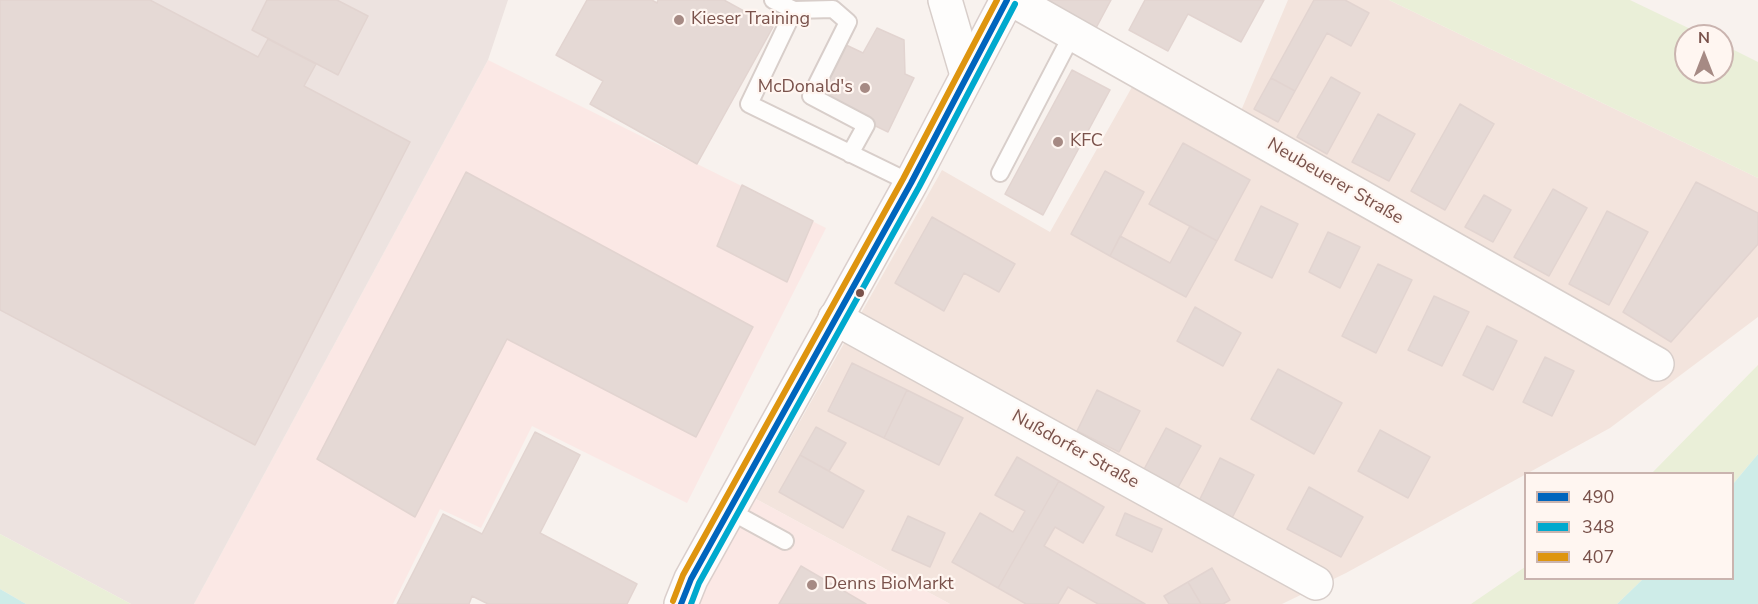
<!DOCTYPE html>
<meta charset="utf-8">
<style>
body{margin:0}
#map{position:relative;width:1758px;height:604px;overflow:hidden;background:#f8f2ee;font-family:"Nunito Sans",sans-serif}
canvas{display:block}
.legend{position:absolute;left:1524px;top:472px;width:210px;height:108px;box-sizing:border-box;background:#fff6f1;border:2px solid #cab4af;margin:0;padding:8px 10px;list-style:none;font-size:18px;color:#7a524b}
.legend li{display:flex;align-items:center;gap:12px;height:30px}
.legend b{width:30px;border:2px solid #cab4af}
.north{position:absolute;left:1674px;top:24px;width:60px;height:60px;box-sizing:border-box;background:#fff6f1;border:2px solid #cab4af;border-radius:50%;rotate:0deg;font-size:16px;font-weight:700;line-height:24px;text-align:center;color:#7a524b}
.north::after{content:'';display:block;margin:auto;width:21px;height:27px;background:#a68a84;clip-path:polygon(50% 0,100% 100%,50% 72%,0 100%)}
</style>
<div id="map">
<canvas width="1758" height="604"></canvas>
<ul class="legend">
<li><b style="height:8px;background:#0065bd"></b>490</li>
<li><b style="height:8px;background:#00a9ce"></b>348</li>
<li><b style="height:8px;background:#de950f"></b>407</li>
</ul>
<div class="north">N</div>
</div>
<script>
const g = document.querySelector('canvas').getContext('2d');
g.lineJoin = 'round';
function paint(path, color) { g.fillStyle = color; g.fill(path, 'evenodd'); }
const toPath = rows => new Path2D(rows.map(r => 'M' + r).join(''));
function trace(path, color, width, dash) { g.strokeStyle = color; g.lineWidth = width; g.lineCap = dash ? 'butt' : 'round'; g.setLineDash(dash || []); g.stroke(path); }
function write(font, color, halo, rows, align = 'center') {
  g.font = font + ' "Nunito Sans",sans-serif'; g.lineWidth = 4.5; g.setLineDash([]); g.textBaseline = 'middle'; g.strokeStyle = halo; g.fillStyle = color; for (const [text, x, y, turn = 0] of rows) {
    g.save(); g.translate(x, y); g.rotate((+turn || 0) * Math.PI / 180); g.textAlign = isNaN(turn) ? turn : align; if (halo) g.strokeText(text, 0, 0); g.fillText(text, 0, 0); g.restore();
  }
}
paint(toPath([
 [1288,0,1389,0,1758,178,1758,317,1610,428,1346,573,1282,604,950,604,756,499,942,170,1050,232,1132,87,1229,139]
]), '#f3e4dd');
paint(toPath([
 [488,60,826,228,687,503,532,426,481,528,440,509,393,604,194,604],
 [756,499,950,604,697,604,712,572]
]), '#fbe8e5');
paint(toPath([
 [0,0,508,0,488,60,194,604,131,604,0,534]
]), '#ede3e0');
paint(toPath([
 [1389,0,1630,0,1705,36,1686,36,1686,72,1722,72,1722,44,1758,62,1758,178],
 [1758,365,1758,454,1733,484,1732,474,1651,474],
 [0,534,131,604,26,604,0,589],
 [1525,567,1526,578,1643,579,1617,604,1471,604]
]), '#eaefd8');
paint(toPath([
 [1758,454,1758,604,1617,604,1643,579,1732,578,1733,484],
 [0,589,26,604,0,604]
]), '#ceece8');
const building = toPath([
 [0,0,150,0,258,57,268,39,316,64,304,86,410,142,255,445,0,310,0,0],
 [267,0,337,0,368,16,338,75,252,30,267,0],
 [587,0,652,0,657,3,658,0,724,0,773,27,697,164,590,104,603,81,556,55,587,0],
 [1048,0,1111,0,1096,28,1048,0],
 [1145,0,1264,0,1241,42,1188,14,1168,51,1129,30,1145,0],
 [1314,0,1345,0,1369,13,1351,46,1327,33,1295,91,1271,78,1314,0],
 [877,28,904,40,905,74,914,78,888,132,816,97,842,43,863,53,877,28],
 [1072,70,1110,90,1043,215,1005,194,1072,70],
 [1331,77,1360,93,1327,154,1297,137,1331,77],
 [1271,78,1295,91,1278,122,1254,109,1271,78],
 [1460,104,1494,124,1445,210,1411,191,1460,104],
 [1378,114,1415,134,1389,181,1352,162,1378,114],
 [1183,143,1250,180,1217,241,1149,204,1183,143],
 [1105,171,1144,192,1110,256,1071,234,1105,171],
 [466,172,753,327,696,437,507,339,415,517,317,459,466,172],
 [1696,182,1758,213,1758,244,1671,342,1623,312,1696,182],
 [742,185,813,221,787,282,717,246,742,185],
 [1553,189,1587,208,1549,276,1514,257,1553,189],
 [1484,195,1511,210,1493,242,1465,227,1484,195],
 [1261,206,1298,224,1272,278,1235,260,1261,206],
 [1607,211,1648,232,1609,305,1569,284,1607,211],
 [932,217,1015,264,999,292,964,273,944,311,895,283,932,217],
 [1190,226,1217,241,1186,297,1110,256,1120,236,1170,263,1190,226],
 [1328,232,1360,247,1340,288,1309,272,1328,232],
 [1378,264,1412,280,1376,353,1342,336,1378,264],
 [1434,296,1469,312,1442,366,1408,350,1434,296],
 [1195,307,1241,333,1223,366,1177,341,1195,307],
 [1487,326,1517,341,1493,390,1463,375,1487,326],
 [1545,357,1574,371,1552,416,1523,402,1545,357],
 [852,363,907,390,884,438,828,411,852,363],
 [1278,369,1342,403,1314,454,1251,419,1278,369],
 [907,390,963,418,939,465,884,438,907,390],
 [1097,390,1140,411,1119,452,1077,431,1097,390],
 [816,427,846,443,829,471,800,455,816,427],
 [1166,428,1201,446,1176,491,1142,473,1166,428],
 [1380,430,1430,457,1408,498,1358,471,1380,430],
 [535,432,580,455,540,533,637,584,627,604,488,604,472,596,469,604,397,604,443,514,482,534,535,432],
 [800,455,864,491,843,528,779,492,800,455],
 [1017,457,1059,481,998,588,952,562,980,513,1013,532,1025,511,995,495,1017,457],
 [1220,458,1254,475,1231,520,1198,503,1220,458],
 [1059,481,1104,507,1083,543,1055,527,1044,546,1145,604,1098,604,1068,587,1058,604,1026,604,998,588,1059,481],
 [1309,487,1363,517,1341,557,1287,529,1309,487],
 [1125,513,1162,529,1152,552,1116,535,1125,513],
 [908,516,945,533,930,567,892,550,908,516],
 [801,566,866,604,779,604,801,566],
 [1212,568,1230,600,1223,604,1201,604,1188,582,1212,568],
 [1188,582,1201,604,1169,604,1164,596,1188,582]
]);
paint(building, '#e5d9d5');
trace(building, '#e2d4d0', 1.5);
const service = toPath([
 [773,0,794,10,749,104,911,183],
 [794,10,833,9,848,22,811,96,866,125,850,154],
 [1000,173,1073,33],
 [730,511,785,541]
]);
const minor = toPath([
 [1013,0,1657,364],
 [835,318,1316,583]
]);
const tertiary = toPath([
 [945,0,967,75]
]);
const secondary = toPath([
 [681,604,691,579,911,183,1007,0]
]);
trace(service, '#d8ceca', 20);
trace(minor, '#d8ceca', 36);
trace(tertiary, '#d8ceca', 36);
trace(secondary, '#dacecb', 36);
trace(service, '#fefdfc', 16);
trace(minor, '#fefdfc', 33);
trace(tertiary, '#fefdfc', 33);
trace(secondary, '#fefdfc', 33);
trace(toPath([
 [681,604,691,579,911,183,1007,0]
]), '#0065bd', 6);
trace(toPath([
 [691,604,699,583,919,187,1015,4]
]), '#00a9ce', 6);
trace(toPath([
 [673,601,683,575,903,179,997,0]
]), '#de950f', 6);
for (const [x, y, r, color] of [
 [679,20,6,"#a68a84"],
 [865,88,6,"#a68a84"],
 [1058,142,6,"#a68a84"],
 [860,293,5,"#7a524b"],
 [812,585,6,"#a68a84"]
]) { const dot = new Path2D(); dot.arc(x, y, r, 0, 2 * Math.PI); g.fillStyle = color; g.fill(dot); trace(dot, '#fff6f1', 2); }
write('18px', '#7a524b', '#fff6f1', [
 ["Kieser Training",691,20],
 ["McDonald's",853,88,"right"],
 ["KFC",1070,142],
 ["Denns BioMarkt",824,585]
], 'left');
write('18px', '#7a524b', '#fff6f1', [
 ["Neubeuerer Straße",1335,182,30],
 ["Nußdorfer Straße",1075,450,29]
]);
</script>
